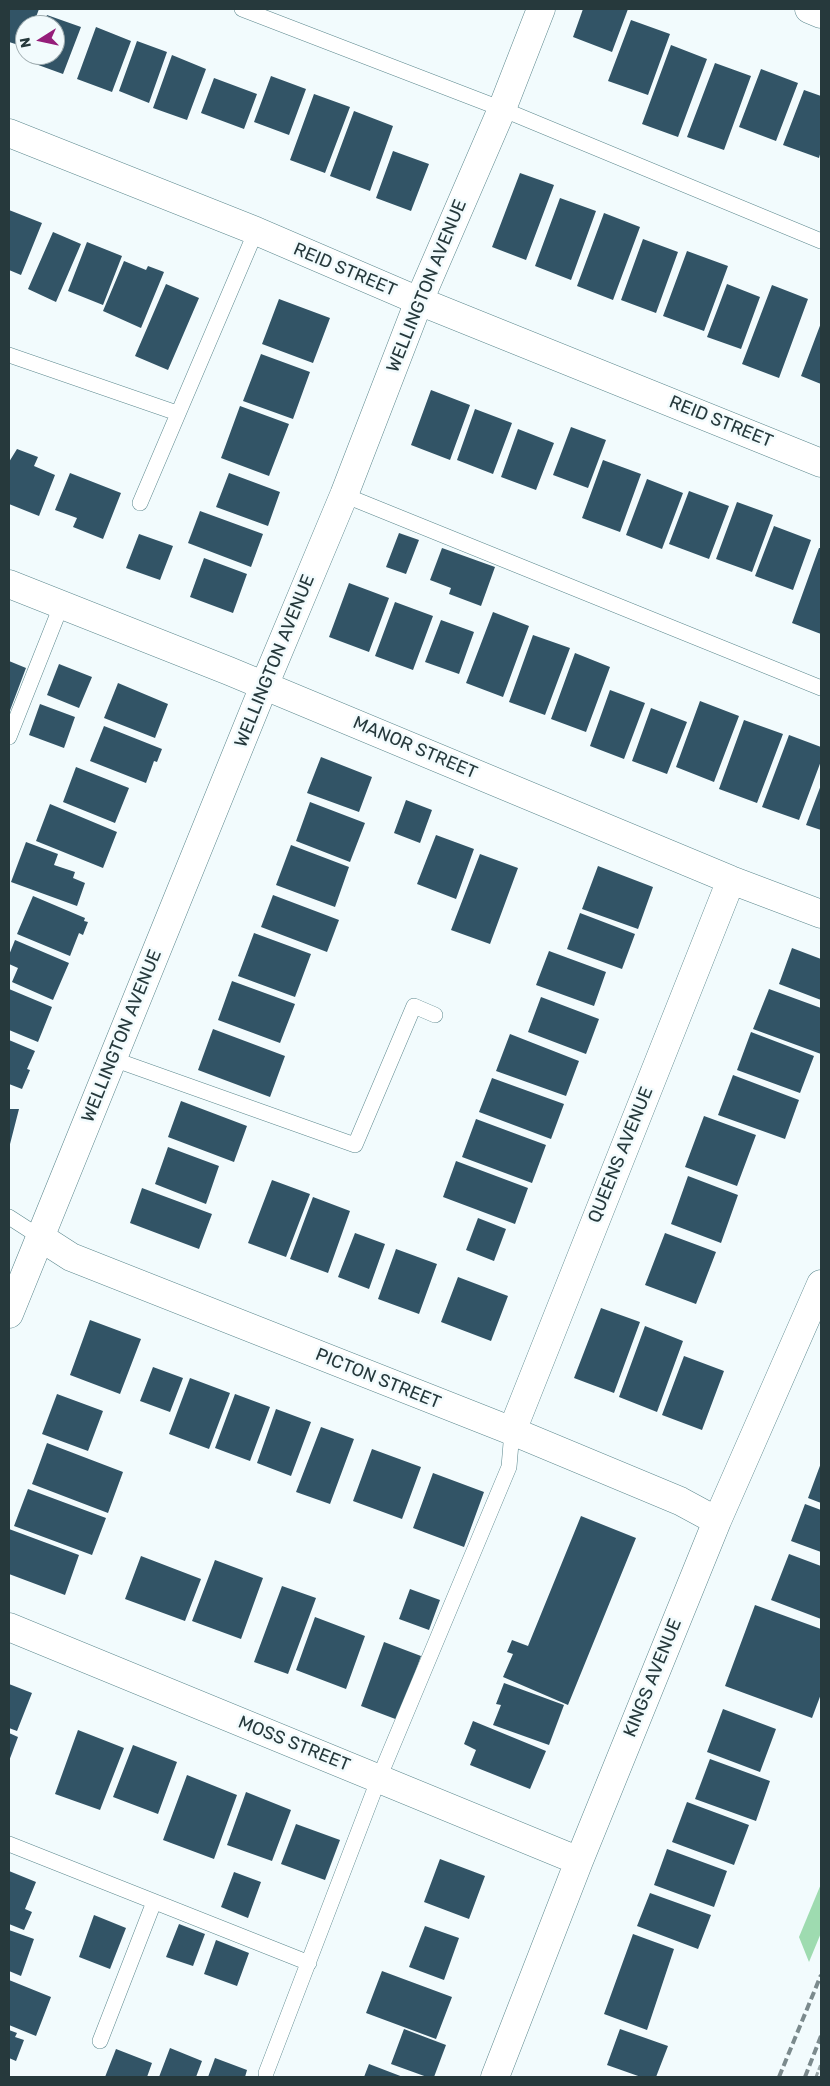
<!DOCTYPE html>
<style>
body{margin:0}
#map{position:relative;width:830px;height:2086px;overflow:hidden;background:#f2fbfd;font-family:Rubik,sans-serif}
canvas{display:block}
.frame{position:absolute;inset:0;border:10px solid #26393c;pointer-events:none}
.north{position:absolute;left:15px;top:15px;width:50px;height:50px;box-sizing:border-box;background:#f2fbfd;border:1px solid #a0adb0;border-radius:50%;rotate:260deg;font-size:14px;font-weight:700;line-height:20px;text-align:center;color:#26393c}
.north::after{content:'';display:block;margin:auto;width:18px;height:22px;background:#951e7a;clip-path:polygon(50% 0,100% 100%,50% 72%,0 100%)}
</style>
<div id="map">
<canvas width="830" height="2086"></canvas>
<div class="frame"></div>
<div class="north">N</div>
</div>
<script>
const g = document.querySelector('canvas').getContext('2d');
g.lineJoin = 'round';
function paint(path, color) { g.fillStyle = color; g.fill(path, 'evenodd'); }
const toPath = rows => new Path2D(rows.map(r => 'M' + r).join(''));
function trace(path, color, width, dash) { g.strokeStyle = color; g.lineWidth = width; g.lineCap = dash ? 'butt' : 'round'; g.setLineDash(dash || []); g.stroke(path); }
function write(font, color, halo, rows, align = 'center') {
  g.font = font + ' Rubik,sans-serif'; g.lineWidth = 5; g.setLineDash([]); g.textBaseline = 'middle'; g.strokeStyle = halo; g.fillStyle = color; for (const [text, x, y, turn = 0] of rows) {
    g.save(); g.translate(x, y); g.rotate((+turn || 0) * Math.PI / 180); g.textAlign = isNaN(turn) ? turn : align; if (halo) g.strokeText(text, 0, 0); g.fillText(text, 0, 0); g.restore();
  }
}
paint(toPath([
 [821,1884,821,1933,809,1962,799,1937]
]), '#9edbb0');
paint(toPath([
 [9,9,39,9,33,25,25,25,25,47,9,42],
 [583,9,628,9,612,52,573,37],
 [47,15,81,27,63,74,30,62,32,55,55,55,55,25,43,25],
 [631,20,670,34,648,95,608,81],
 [96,27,131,41,112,92,77,79],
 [137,41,167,52,149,103,119,91],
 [671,45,707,59,678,137,642,124],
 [172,55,206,69,187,120,153,108],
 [715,63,751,76,724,150,687,137],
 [761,69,798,83,776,141,739,127],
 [271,76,306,89,289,135,254,122],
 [214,78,257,94,244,129,201,113],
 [804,90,821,96,821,151,819,158,783,145],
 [314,94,350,107,325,173,290,160],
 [354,111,393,126,370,191,330,176],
 [393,151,429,164,411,211,376,198],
 [520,173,554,185,526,260,492,247],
 [560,198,596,211,571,280,535,266],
 [9,210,42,223,21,275,9,270],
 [604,213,640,227,613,300,577,286],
 [53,232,81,244,56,302,28,289],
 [643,239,678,252,656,313,621,300],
 [87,242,122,256,103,305,68,291],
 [687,251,728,266,704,331,663,316],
 [124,261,146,270,148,266,164,272,141,328,103,311],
 [166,284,199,298,168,370,135,356],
 [727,284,760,297,741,349,707,337],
 [772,285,808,299,779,378,742,364],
 [279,299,330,318,313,363,262,344],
 [821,323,821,384,801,376],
 [261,354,310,372,293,419,243,401],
 [431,390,470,405,450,460,411,445],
 [240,406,289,424,269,476,221,458],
 [475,409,512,423,493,474,457,460],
 [571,427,606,440,588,488,553,475],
 [518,429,554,443,536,490,501,477],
 [17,449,38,457,34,466,55,475,39,516,9,504,9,462],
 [603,460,641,474,620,532,582,518],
 [70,473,121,493,103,539,73,527,77,518,55,510],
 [229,473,280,492,268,526,216,507],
 [647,479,683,493,662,549,626,535],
 [689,491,729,506,709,559,669,544],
 [737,502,773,515,752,572,716,559],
 [200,511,263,534,251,567,188,543],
 [774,526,811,540,793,590,755,576],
 [399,533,419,540,406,574,386,567],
 [139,534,173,546,160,580,126,568],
 [442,548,495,567,481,606,449,594,451,588,430,580],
 [819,548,821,548,821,634,792,623],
 [204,558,247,574,233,613,190,597],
 [349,583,389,598,369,652,329,637],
 [395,602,433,616,413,670,375,656],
 [493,612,529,626,503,697,466,683],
 [441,620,474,632,459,674,425,662],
 [533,635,570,648,545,715,509,702],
 [575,653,610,667,586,732,551,719],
 [9,661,26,668,9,713],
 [59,664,92,677,79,708,47,695],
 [118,683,168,704,155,738,104,718],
 [610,690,645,703,624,759,590,746],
 [700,701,739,716,714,782,676,767],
 [40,704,75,717,64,748,29,735],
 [651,708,687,722,667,774,632,761],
 [744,720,783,734,757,803,719,789],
 [104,726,162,749,157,762,154,761,146,783,90,761],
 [789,735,821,747,821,761,799,820,762,807],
 [321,757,372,777,359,812,307,793],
 [76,767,129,788,115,823,63,802],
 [821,785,821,830,806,825],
 [406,800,432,810,420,843,394,833],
 [310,802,365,823,350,862,296,841],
 [50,804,117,832,103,868,36,841],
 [436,835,474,849,456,899,417,884],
 [26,842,58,854,54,865,75,872,73,878,85,883,77,906,11,882],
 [291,845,349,867,335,907,276,885],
 [480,854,518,868,490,944,451,930],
 [598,866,653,887,638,929,582,909],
 [273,895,339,920,327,952,261,927],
 [33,896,85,918,84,921,88,922,83,935,79,933,70,956,17,934],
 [580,913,635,934,622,969,567,949],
 [254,933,311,954,295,997,238,976],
 [15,940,69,963,53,1000,12,982,18,968,9,964,9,955],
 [792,948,821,959,821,1000,779,984],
 [549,951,606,972,594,1006,536,985],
 [232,981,295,1004,280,1043,218,1020],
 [9,989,52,1007,38,1042,9,1030],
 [769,989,821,1008,821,1054,753,1029],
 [541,997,599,1019,586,1054,528,1032],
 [213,1029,285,1056,270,1097,198,1070],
 [751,1032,814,1056,800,1093,737,1070],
 [510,1034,579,1061,566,1096,496,1071],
 [9,1040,35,1051,27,1069,30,1070,22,1089,9,1084],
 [733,1075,799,1100,785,1139,718,1115],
 [492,1078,564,1104,551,1139,479,1112],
 [181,1101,247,1126,234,1162,168,1137],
 [9,1109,19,1109,9,1148],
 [704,1116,756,1135,737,1186,685,1167],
 [476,1119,546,1145,532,1183,462,1157],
 [168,1147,219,1166,206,1204,155,1184],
 [456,1161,528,1188,515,1224,443,1197],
 [688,1176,738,1195,721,1243,671,1224],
 [272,1180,310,1194,286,1257,248,1243],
 [142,1188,212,1214,199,1249,130,1223],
 [313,1197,350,1211,328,1273,290,1259],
 [478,1218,506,1229,494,1261,466,1250],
 [355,1233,385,1244,369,1289,338,1277],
 [665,1233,716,1252,696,1304,645,1285],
 [396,1249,437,1264,419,1314,378,1299],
 [458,1277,508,1296,491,1341,441,1322],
 [601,1308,640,1322,614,1393,574,1378],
 [90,1320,141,1339,120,1394,70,1375],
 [645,1326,683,1341,657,1412,619,1397],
 [684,1356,724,1371,702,1430,662,1415],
 [153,1367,183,1378,170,1412,140,1401],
 [190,1378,230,1393,209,1449,169,1434],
 [57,1394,103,1411,88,1451,42,1434],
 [235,1394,270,1407,250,1461,215,1448],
 [276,1409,311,1422,291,1476,257,1463],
 [321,1427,354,1439,330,1504,296,1492],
 [47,1443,123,1472,108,1513,32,1484],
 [372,1449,421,1467,402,1519,353,1501],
 [821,1463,821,1503,808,1498],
 [433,1473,484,1492,464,1547,413,1528],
 [28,1489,106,1518,92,1555,14,1526],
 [805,1504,821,1510,821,1552,791,1541],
 [581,1516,636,1538,568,1705,503,1677,513,1654,507,1652,512,1640,528,1646],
 [9,1529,79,1555,65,1595,9,1574],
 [789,1554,821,1566,821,1619,771,1600],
 [141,1556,201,1579,185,1621,125,1599],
 [215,1560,263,1578,241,1639,192,1621],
 [282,1586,316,1598,288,1674,254,1662],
 [410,1589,440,1600,429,1630,399,1619],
 [755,1605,821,1629,821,1694,812,1718,725,1686],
 [315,1617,365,1636,346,1689,296,1670],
 [384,1642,421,1656,398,1720,361,1706],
 [504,1683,564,1705,549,1745,493,1725,501,1705,496,1704],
 [9,1684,32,1693,17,1731,9,1728],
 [723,1709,776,1729,760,1772,707,1752],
 [473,1721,546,1751,530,1789,470,1765,476,1750,464,1744],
 [78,1730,124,1748,100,1810,55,1794],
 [9,1733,18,1737,9,1761],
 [133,1745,177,1762,158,1814,113,1797],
 [710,1759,770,1781,756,1821,695,1799],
 [187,1775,237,1795,214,1859,163,1840],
 [246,1792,291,1810,272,1861,227,1845],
 [687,1802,749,1825,734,1865,672,1842],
 [296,1824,340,1840,325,1880,281,1864],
 [667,1849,727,1871,714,1907,654,1885],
 [440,1859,485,1876,469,1919,424,1902],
 [9,1871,36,1882,25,1909,32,1912,24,1930,9,1924],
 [234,1872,261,1882,248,1918,221,1907],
 [650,1893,711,1915,698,1949,637,1926],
 [94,1915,126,1928,110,1969,79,1957],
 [179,1924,205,1934,193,1966,166,1957],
 [425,1926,459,1938,444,1980,409,1967],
 [9,1930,34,1939,21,1976,9,1971],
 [633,1934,674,1949,647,2030,604,2014],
 [216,1940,249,1953,237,1986,204,1974],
 [382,1971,452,1997,436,2039,366,2013],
 [9,1980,51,1997,36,2036,9,2025],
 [404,2029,446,2045,434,2077,427,2077,391,2064],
 [620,2029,668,2046,656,2077,641,2077,607,2065],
 [9,2030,17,2033,15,2037,24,2040,16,2061,9,2058],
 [170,2048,202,2061,196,2077,159,2077],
 [116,2049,152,2063,147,2077,105,2077],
 [215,2058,247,2070,245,2077,208,2077],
 [369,2064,403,2077,364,2077]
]), '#325466');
const service = toPath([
 [242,9,502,109,821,241],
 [9,355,177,413],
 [344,495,821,688],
 [140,503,256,231],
 [9,737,61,606],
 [113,1059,355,1145,414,1006,435,1015],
 [9,1217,40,1237],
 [9,1844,309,1963],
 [100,2041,154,1902],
 [266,2073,379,1778,509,1467,512,1431]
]);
const minor = toPath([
 [9,133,256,231,419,301,821,463],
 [9,584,229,671,731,880,821,914],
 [40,1237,71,1257,512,1431,680,1501,717,1521],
 [9,1314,264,686,344,495,419,301,502,109,541,9],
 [512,1431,731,880],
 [9,1627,579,1861],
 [495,2077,579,1861,717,1521,821,1284]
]);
const tertiary = toPath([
 [809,9,821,14]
]);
trace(service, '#5c888e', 16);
trace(minor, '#5c888e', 29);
trace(tertiary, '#5c888e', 29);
trace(toPath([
 [816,2077,821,2064]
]), '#97a5a7', 3, [5, 2.5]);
trace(service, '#fff', 15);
trace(minor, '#fff', 28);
trace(tertiary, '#fff', 28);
trace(toPath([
 [779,2077,821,1975],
 [805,2077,821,2036]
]), '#7b8a8d', 4, [8, 4]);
write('18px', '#26393c', '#f2fbfd', [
 ["REID STREET",345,270,23],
 ["WELLINGTON AVENUE",427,286,-68],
 ["REID STREET",721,422,22],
 ["WELLINGTON AVENUE",275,661,-68],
 ["MANOR STREET",415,748,23],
 ["WELLINGTON AVENUE",122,1036,-68],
 ["QUEENS AVENUE",621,1155,-68],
 ["PICTON STREET",378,1379,22],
 ["KINGS AVENUE",653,1678,-68],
 ["MOSS STREET",294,1744,22]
]);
</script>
